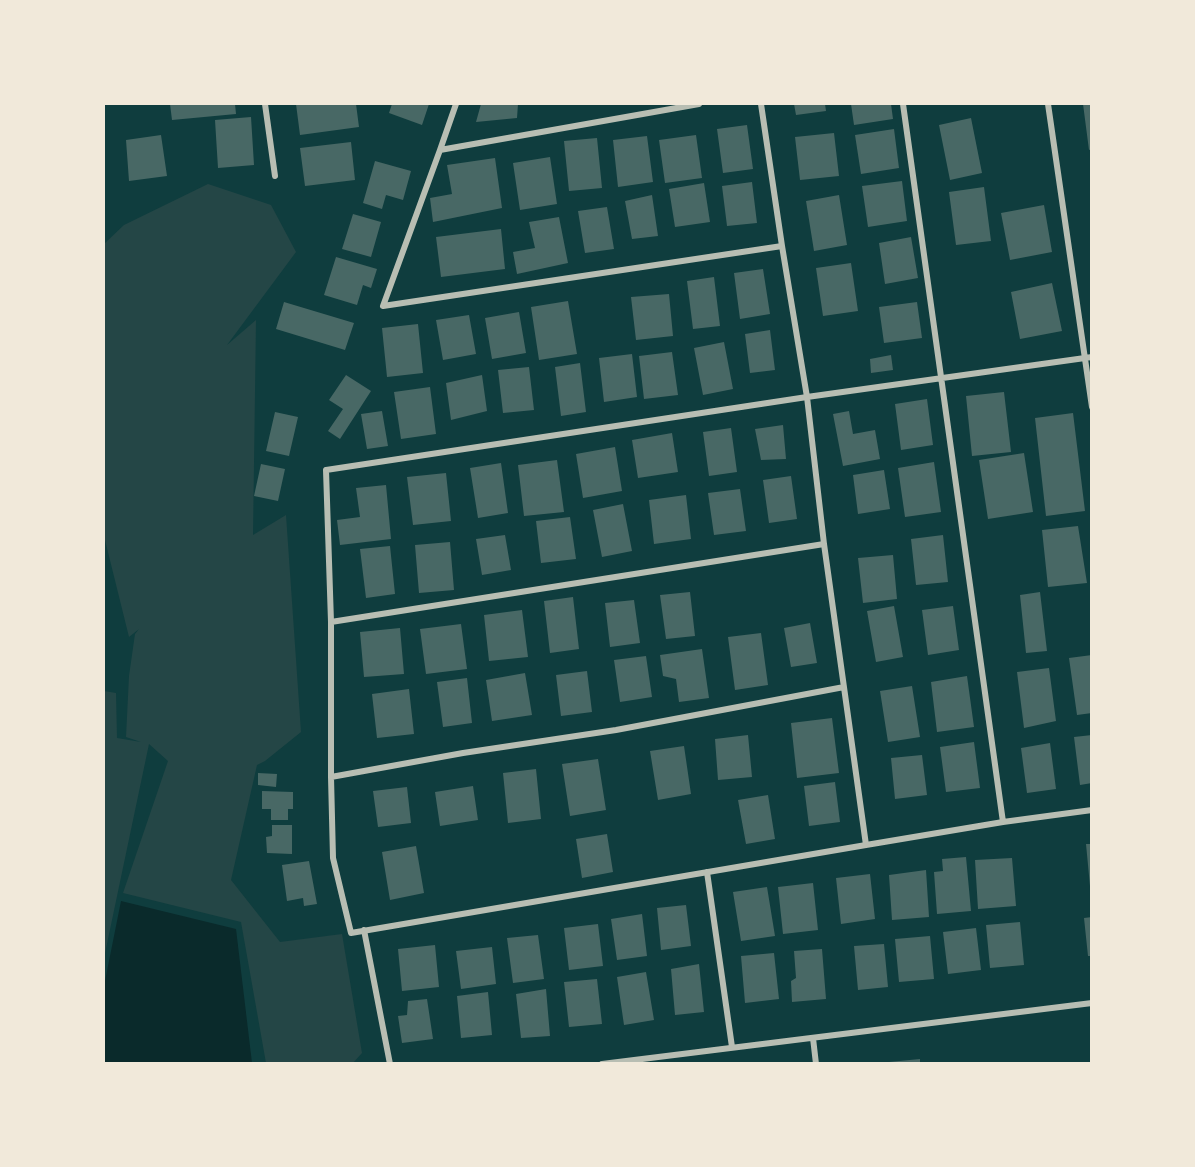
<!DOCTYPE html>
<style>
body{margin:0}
#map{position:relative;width:1195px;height:1167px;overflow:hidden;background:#0f3d3e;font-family:"Source Sans 3",sans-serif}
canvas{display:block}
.frame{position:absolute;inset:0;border:105px solid #f1e9da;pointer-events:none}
</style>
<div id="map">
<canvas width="1195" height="1167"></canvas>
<div class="frame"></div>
</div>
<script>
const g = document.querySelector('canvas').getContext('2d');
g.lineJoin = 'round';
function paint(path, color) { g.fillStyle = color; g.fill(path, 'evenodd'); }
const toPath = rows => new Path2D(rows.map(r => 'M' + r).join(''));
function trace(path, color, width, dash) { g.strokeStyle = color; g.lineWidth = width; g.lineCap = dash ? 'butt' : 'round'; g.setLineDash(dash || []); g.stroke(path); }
paint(toPath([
 [208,184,271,205,296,252,227,345,256,320,253,535,286,515,301,732,265,761,257,765,231,880,280,942,342,934,362,1053,353,1063,266,1063,241,922,123,893,168,761,149,744,104,958,104,691,116,693,117,738,141,742,126,737,129,676,135,634,139,629,129,637,104,536,104,244,124,225]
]), '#244646');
paint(toPath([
 [121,901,236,929,252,1063,104,1063,104,986]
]), '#0a2a2b');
paint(toPath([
 [170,104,235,104,236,114,172,120],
 [296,104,356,104,359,127,300,135],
 [392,104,429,104,422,125,389,113],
 [481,104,518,104,517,118,476,122],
 [794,104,825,104,826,111,796,115],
 [851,104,891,104,893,119,854,125],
 [1083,104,1092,104,1092,149,1089,150],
 [251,117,254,165,218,168,215,120],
 [971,118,982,173,950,180,939,125],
 [747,125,753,169,723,173,717,129],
 [894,129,899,168,861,174,855,135],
 [834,133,839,176,800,180,795,137],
 [161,135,167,176,129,181,126,140],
 [696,135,702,178,665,183,659,140],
 [647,136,653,182,618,187,613,140],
 [597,138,602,188,569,191,564,141],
 [351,142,355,180,305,186,300,148],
 [550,157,557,204,520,210,513,163],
 [495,158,502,208,433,222,430,198,452,194,447,165],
 [375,161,411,171,403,200,386,195,382,209,363,203],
 [902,181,907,221,868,227,862,186],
 [752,182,757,223,727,226,722,186],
 [704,183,710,222,675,227,669,189],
 [984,187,991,241,956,245,949,192],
 [652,195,658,236,632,239,625,201],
 [839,195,847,245,814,251,806,201],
 [1044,205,1052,252,1010,260,1001,213],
 [607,207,614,249,585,253,578,211],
 [353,214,381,222,371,257,342,249],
 [559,217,568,263,517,274,513,252,535,248,529,222],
 [501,229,505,269,441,277,436,237],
 [911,237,918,278,885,284,879,243],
 [336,257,377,269,371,288,363,285,357,305,324,295],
 [851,263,858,311,823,316,816,268],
 [763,269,770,314,740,319,734,273],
 [714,277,720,326,693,329,687,281],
 [1052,283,1062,331,1020,339,1011,292],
 [669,294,673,336,636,340,631,297],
 [568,301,577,354,539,360,531,307],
 [284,302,354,323,345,350,276,329],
 [917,302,922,338,884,343,879,307],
 [519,312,526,353,492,359,485,318],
 [469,315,476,354,443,360,436,320],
 [418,324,423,373,387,377,382,328],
 [770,330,775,370,750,373,745,334],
 [724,342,733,389,703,395,694,348],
 [672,352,678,395,644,399,639,356],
 [632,354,637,397,604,402,599,358],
 [891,355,893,370,871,373,870,359],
 [580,363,586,412,561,416,555,367],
 [529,367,534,410,503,413,498,370],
 [346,375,371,391,340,439,328,431,343,409,329,400],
 [482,375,487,411,451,420,446,383],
 [430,387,436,434,401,439,394,392],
 [1004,392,1011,452,972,456,966,396],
 [927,399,933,445,901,450,895,404],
 [382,411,388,446,367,449,361,414],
 [849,411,853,434,875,430,880,459,843,466,833,414],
 [275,412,298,417,289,456,266,451],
 [1073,413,1085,511,1046,516,1035,418],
 [783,425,786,459,761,460,755,429],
 [731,428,737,472,709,476,703,432],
 [672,433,678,472,638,478,632,440],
 [615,447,622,491,583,498,576,454],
 [1024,453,1033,512,988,519,979,460],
 [557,460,564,512,524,516,518,465],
 [934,462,941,512,905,517,898,468],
 [501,463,508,513,478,518,470,468],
 [261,464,285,469,278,501,254,496],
 [884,470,890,509,858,514,853,475],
 [446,473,451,521,413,525,407,477],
 [791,476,797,519,769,523,763,480],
 [386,485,391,539,340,545,337,520,360,517,356,488],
 [740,489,746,531,714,535,708,493],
 [686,495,691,539,654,544,649,500],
 [623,504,632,551,602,557,593,510],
 [570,517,576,559,541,563,536,521],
 [1078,526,1087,583,1048,587,1042,530],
 [505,535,511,570,482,575,476,539],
 [943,535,948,582,916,585,911,539],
 [450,542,454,590,419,593,415,545],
 [390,546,395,594,366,598,360,549],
 [893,555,897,599,863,603,858,558],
 [690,592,695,636,666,639,660,595],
 [1040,592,1047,651,1026,653,1020,595],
 [573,597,579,649,550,653,544,601],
 [634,600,640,643,610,647,605,603],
 [894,606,903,657,876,662,867,611],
 [953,606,959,650,928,655,922,610],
 [522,610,528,657,489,661,484,615],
 [810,623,817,663,791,667,784,628],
 [461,624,467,669,426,674,420,629],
 [400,628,404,674,364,677,360,632],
 [761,633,768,685,735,690,728,637],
 [702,649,709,698,679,702,676,679,663,676,660,655],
 [1092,655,1092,713,1077,715,1069,658],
 [646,656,652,697,620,702,614,660],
 [1049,668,1056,721,1024,728,1017,672],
 [587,671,592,712,561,716,556,675],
 [525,673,532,715,492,721,486,680],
 [967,676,974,727,937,732,931,682],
 [467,678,472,723,443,727,437,682],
 [912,686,920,737,888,742,880,691],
 [409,689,414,734,377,738,372,694],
 [832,718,839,773,797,778,791,723],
 [748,735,752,777,718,780,715,739],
 [1092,735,1092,783,1080,785,1074,737],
 [974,742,980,788,946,792,940,747],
 [1050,743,1056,789,1027,793,1021,748],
 [684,746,691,794,658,800,650,751],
 [922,755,927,795,895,799,891,758],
 [598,759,606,810,570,816,562,764],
 [536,769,541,819,508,823,503,773],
 [258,773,277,774,276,787,258,785],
 [835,782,840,822,809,826,804,786],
 [473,786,478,820,440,826,435,792],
 [407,787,411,823,378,827,373,791],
 [262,791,293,792,293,809,288,809,288,820,271,820,271,809,262,809],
 [768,795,775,839,746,844,738,800],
 [272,825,292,825,292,854,267,853,266,837,272,836],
 [607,834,613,872,582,878,576,839],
 [1086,844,1092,844,1092,886,1090,886],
 [416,846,424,893,390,900,382,852],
 [966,857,971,911,937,914,934,872,943,871,942,859],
 [1012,858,1016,906,978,909,975,860],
 [309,861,317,904,304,906,303,898,287,901,282,865],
 [926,870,929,917,892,920,889,875],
 [870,874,875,919,841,924,836,878],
 [813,883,818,930,783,934,778,887],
 [767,887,775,936,741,941,733,892],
 [686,905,691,946,661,950,657,908],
 [642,914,647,956,617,960,611,919],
 [1092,917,1092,956,1088,956,1084,918],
 [1020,922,1024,965,990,968,986,925],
 [598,924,603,966,569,970,564,928],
 [976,928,981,970,948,974,943,932],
 [538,935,544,979,513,983,507,938],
 [930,936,934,979,899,982,895,939],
 [884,944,888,987,858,990,854,946],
 [435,945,439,987,402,991,398,949],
 [492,947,496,984,461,989,456,951],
 [822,949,826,999,792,1002,791,981,796,978,794,951],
 [774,953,779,999,745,1003,741,956],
 [699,964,704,1012,675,1015,671,969],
 [646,972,654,1020,624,1025,617,977],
 [597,979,602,1024,569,1027,564,982],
 [546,989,550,1036,521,1038,516,994],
 [488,992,492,1035,461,1038,457,996],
 [427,999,433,1039,402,1043,398,1016,407,1015,408,1001],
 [920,1059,920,1064,889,1064,889,1062]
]), '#486865');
trace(toPath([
 [265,104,275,176],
 [456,104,440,150,699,104],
 [761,104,782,246,807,397,824,544,866,845,1003,822,1092,810],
 [903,104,1003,822],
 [1048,104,1092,407],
 [440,150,383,306,782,246],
 [331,622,824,544],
 [844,687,616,730,463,753,331,777,331,622,326,470,807,397,1092,357],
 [331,777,333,858,351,933,866,845],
 [707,872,732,1047],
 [364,930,390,1064],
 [813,1038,816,1064],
 [602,1064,1092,1003]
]), '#b8beb3', 6);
</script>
